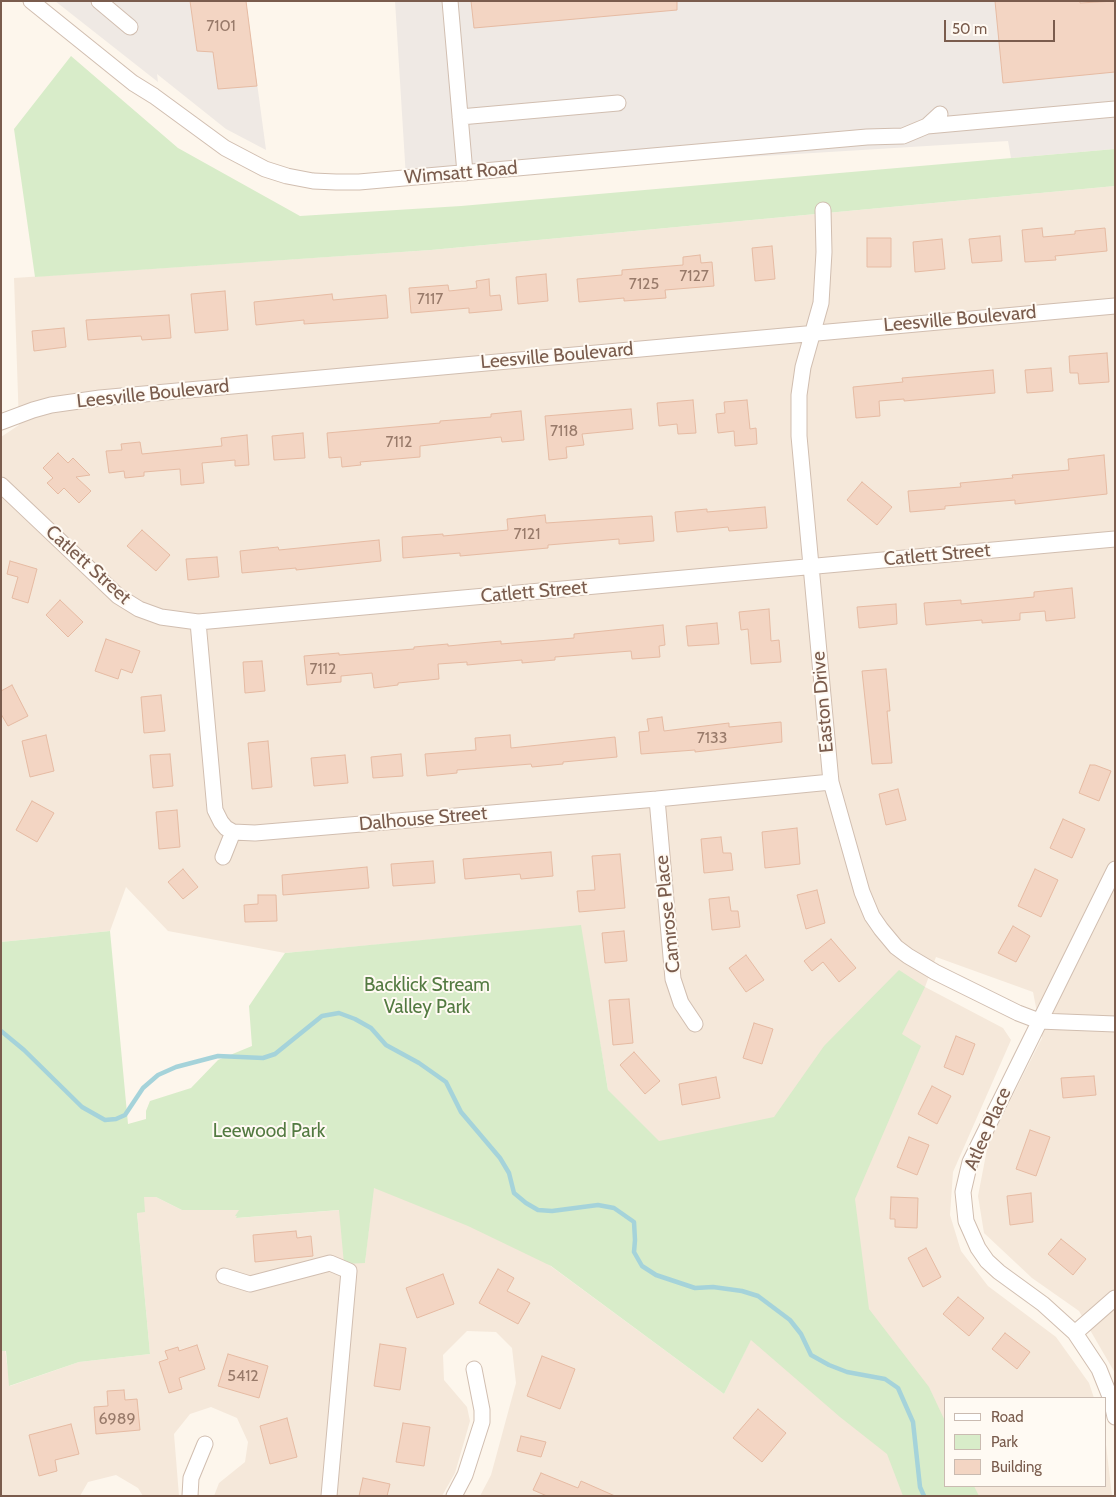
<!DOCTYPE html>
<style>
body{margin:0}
#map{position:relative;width:1116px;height:1497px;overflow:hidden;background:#fdf6ec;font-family:Cabin,sans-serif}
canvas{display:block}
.frame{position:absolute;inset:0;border:2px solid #7a5c4d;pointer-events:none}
.legend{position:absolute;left:944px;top:1397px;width:162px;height:90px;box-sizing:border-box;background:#fffaf3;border:1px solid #cabbb1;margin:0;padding:6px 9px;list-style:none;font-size:15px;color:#7a5c4d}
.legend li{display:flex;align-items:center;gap:10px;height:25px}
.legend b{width:25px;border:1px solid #cabbb1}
.scale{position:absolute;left:944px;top:20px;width:111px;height:22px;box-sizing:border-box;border:2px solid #7a5c4d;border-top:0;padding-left:6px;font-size:15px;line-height:18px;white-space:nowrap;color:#7a5c4d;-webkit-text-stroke:4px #fffaf3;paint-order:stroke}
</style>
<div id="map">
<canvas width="1116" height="1497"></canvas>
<div class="frame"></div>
<ul class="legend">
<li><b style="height:6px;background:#fff"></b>Road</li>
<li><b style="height:14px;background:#d8ecc9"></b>Park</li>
<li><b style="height:14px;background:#f3d5c3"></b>Building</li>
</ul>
<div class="scale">50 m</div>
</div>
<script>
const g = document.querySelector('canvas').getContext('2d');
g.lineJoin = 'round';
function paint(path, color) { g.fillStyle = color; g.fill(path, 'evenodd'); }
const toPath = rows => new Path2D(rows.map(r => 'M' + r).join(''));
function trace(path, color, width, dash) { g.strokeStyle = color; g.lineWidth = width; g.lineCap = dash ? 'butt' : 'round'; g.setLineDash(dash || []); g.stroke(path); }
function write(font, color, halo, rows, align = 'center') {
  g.font = font + ' Cabin,sans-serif'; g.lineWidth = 4; g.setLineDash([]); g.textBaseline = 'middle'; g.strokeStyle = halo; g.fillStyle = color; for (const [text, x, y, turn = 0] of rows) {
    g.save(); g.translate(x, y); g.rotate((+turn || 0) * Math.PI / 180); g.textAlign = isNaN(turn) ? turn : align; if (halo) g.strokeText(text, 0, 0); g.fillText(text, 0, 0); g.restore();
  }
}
paint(toPath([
 [1115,186,1115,1373,1079,1311,1032,1278,984,1233,978,1196,988,1144,1042,1038,1033,992,936,957,925,987,1003,1028,1011,1040,953,1172,950,1215,961,1251,988,1286,1056,1337,1089,1383,1094,1398,945,1398,945,1486,1105,1486,1105,1436,1112,1496,480,1496,491,1475,516,1383,512,1348,496,1332,467,1331,443,1355,444,1380,467,1407,470,1421,455,1473,442,1496,214,1496,219,1483,245,1462,248,1442,237,1418,211,1407,190,1414,174,1434,179,1496,143,1496,138,1488,116,1475,88,1482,80,1496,1,1496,1,1349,5,1349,10,1386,79,1362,150,1354,137,1213,144,1197,156,1197,182,1210,241,1210,237,1218,340,1210,365,1263,378,1142,552,1267,724,1394,902,1034,792,1125,676,1157,612,1113,580,926,285,953,168,931,126,887,110,931,1,942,1,437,19,425,14,278,431,250]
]), '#f5e8da');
paint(toPath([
 [55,1,246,1,266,150,226,129,157,74,158,82],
 [395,1,1115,1,1115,149,1011,158,1008,141,406,178]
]), '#efe9e4');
paint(toPath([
 [71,56,178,148,300,216,461,206,1115,149,1115,186,431,250,35,277,14,129],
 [581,925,608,1090,659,1141,774,1117,824,1046,899,970,925,987,902,1034,921,1046,855,1199,869,1309,929,1387,945,1421,945,1486,974,1486,979,1496,903,1496,887,1454,840,1417,751,1340,724,1394,551,1266,468,1226,374,1188,365,1263,344,1264,339,1210,236,1218,237,1216,235,1216,239,1210,182,1210,156,1197,144,1197,145,1212,137,1213,150,1354,79,1362,9,1386,6,1351,1,1351,1,942,110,931,128,1124,146,1119,146,1111,150,1101,191,1088,218,1060,252,1046,249,1006,285,953]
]), '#d8ecc9');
trace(toPath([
 [1,1031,24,1050,82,1107,105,1120,116,1119,125,1115,143,1088,158,1075,176,1067,218,1056,263,1058,275,1054,322,1016,339,1013,355,1019,371,1028,386,1045,419,1063,446,1082,461,1112,500,1158,509,1173,514,1193,526,1203,538,1210,552,1211,598,1205,614,1208,634,1222,635,1240,634,1252,642,1266,656,1275,695,1288,713,1287,742,1291,758,1296,790,1320,801,1334,811,1355,829,1365,847,1372,885,1379,898,1388,913,1422,920,1487,924,1496]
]), '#a5d3da', 4.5);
const building = toPath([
 [190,1,246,1,257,86,218,89,213,52,197,51,190,1],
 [471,1,677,1,677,10,474,28,471,1],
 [995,1,1080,1,1080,3,1115,1,1115,72,1003,83,995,1],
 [1042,228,1043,237,1075,234,1075,231,1105,228,1107,251,1055,256,1056,260,1025,262,1022,230,1042,228],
 [1000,236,1002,261,972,263,969,239,1000,236],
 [867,238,891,238,891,267,867,267,867,238],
 [942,239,945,269,915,272,913,242,942,239],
 [772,246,775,279,755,281,752,248,772,246],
 [700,255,701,263,712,262,714,286,665,290,666,298,624,301,624,298,579,302,577,279,622,275,622,270,683,265,683,257,700,255],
 [546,274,548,301,518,304,516,277,546,274],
 [489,279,490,296,500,295,502,310,469,313,469,308,411,313,409,288,448,285,449,291,477,288,476,281,489,279],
 [225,291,228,330,195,333,191,294,225,291],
 [332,294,333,300,386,295,388,318,304,324,304,320,256,325,254,302,332,294],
 [169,315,171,338,142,340,141,336,88,340,86,320,169,315],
 [64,328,66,347,34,351,32,331,64,328],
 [1107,353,1109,382,1079,384,1078,373,1070,373,1069,356,1107,353],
 [1051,368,1053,391,1027,393,1025,370,1051,368],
 [993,370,995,393,904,401,904,399,879,401,880,416,856,418,853,387,903,382,902,378,993,370],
 [693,400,696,433,678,434,677,424,659,426,657,403,693,400],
 [747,400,750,429,756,428,757,444,735,446,734,431,718,433,716,414,725,413,724,402,747,400],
 [631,409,633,429,582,434,584,445,566,447,567,458,549,460,545,416,631,409],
 [521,411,524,440,502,442,501,437,420,446,420,457,360,462,361,465,342,467,341,457,329,458,327,433,440,423,440,421,491,417,491,414,521,411],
 [303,433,305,458,274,460,272,436,303,433],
 [247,435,249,465,235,466,235,460,202,463,204,483,181,485,180,469,144,472,144,476,125,478,124,471,109,473,106,451,122,450,121,444,140,442,142,454,222,446,221,438,247,435],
 [58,453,68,463,73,458,90,475,76,477,91,491,79,503,64,488,58,494,47,483,53,478,43,468,58,453],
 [1104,455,1107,494,1015,504,1015,500,945,506,945,509,910,512,908,491,961,487,960,483,1013,478,1012,475,1069,470,1068,459,1104,455],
 [862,482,892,507,877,525,847,500,862,482],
 [765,507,767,528,729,531,728,527,677,532,675,512,707,509,707,512,765,507],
 [545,515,546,523,652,516,654,541,619,544,619,539,548,545,548,548,460,556,460,553,403,558,402,537,443,534,443,536,508,530,507,519,545,515],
 [142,530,170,555,156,571,127,546,142,530],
 [379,540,381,561,296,570,296,568,242,573,240,551,278,547,279,550,379,540],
 [217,557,219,577,188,580,186,559,217,557],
 [10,561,37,569,28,603,12,598,18,577,7,574,10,561],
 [1072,588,1075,618,1046,621,1045,611,1020,613,1020,620,982,623,982,620,926,625,924,603,961,600,961,604,1034,597,1034,592,1072,588],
 [60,600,83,622,68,637,46,615,60,600],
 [896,604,897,624,859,628,857,607,896,604],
 [769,609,771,641,779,640,781,662,751,664,748,629,741,630,739,612,769,609],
 [717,623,719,644,688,646,686,626,717,623],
 [663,625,665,645,659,646,660,657,632,659,631,651,555,657,555,660,522,663,522,660,467,665,467,662,438,664,439,679,398,683,398,685,374,688,372,673,341,676,341,682,307,685,304,656,339,653,339,655,414,649,414,647,448,644,448,646,501,641,501,644,574,638,574,634,663,625],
 [106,639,140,651,132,673,121,669,118,679,95,671,106,639],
 [262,661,265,691,245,693,243,662,262,661],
 [886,669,890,711,887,711,892,763,872,764,862,671,886,669],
 [12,685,28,716,8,726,1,714,1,691,12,685],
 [161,695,165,731,144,733,141,697,161,695],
 [662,717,664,731,729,723,729,727,781,722,782,742,695,752,695,750,641,754,639,732,649,731,647,719,662,717],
 [46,735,54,771,30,777,22,741,46,735],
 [510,735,511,748,615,737,617,757,563,762,563,764,532,767,531,764,457,770,457,773,427,776,425,754,476,750,475,738,510,735],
 [268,741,272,787,252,789,248,743,268,741],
 [170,754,173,786,153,788,150,755,170,754],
 [401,754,403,776,373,778,371,757,401,754],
 [345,755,348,783,314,786,311,758,345,755],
 [1090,765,1095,765,1111,771,1099,801,1079,793,1090,765],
 [898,789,906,820,886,825,879,794,898,789],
 [32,801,54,813,37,842,16,830,32,801],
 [177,810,180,847,159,849,156,812,177,810],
 [1063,819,1085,829,1072,858,1050,848,1063,819],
 [797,828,800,864,765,868,762,832,797,828],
 [721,837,723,853,731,853,733,870,704,873,701,839,721,837],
 [551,852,553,876,521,879,520,874,465,879,463,859,551,852],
 [620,854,625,908,579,912,577,891,595,890,592,856,620,854],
 [433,861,435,883,393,886,391,864,433,861],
 [367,867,369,888,283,895,282,875,367,867],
 [183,869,198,887,183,899,168,882,183,869],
 [1035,869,1058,880,1041,917,1018,906,1035,869],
 [817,890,825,923,806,929,797,895,817,890],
 [258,895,276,895,277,921,245,922,244,905,258,904,258,895],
 [729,897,731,911,738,911,740,927,712,930,709,899,729,897],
 [1013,926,1030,936,1016,962,998,953,1013,926],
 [624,931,627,961,605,963,602,933,624,931],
 [831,939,856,968,839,982,823,962,812,971,804,961,831,939],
 [746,955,764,980,746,992,729,968,746,955],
 [629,999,633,1043,613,1045,609,1000,629,999],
 [754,1023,773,1029,762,1064,743,1058,754,1023],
 [956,1036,975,1044,963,1075,944,1067,956,1036],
 [634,1052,660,1081,645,1094,620,1065,634,1052],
 [1094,1076,1096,1095,1063,1098,1061,1078,1094,1076],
 [716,1077,720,1098,682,1105,679,1084,716,1077],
 [932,1086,951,1096,937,1124,918,1114,932,1086],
 [1030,1130,1050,1137,1036,1176,1016,1169,1030,1130],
 [909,1137,929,1145,917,1175,897,1167,909,1137],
 [1031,1193,1033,1222,1010,1225,1007,1196,1031,1193],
 [891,1197,918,1198,917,1228,895,1227,895,1219,890,1219,891,1197],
 [296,1231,297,1238,311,1236,313,1256,255,1262,253,1235,296,1231],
 [1061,1239,1086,1259,1073,1275,1048,1254,1061,1239],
 [926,1248,941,1277,923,1287,908,1258,926,1248],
 [498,1269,514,1278,507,1291,530,1303,518,1324,479,1303,498,1269],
 [443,1274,454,1304,417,1318,406,1288,443,1274],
 [958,1297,984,1318,969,1336,943,1314,958,1297],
 [1005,1333,1030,1352,1017,1369,992,1349,1005,1333],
 [380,1344,406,1348,400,1390,374,1386,380,1344],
 [197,1345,205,1369,179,1378,182,1389,169,1393,159,1362,168,1359,165,1351,178,1347,179,1351,197,1345],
 [228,1354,268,1366,259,1398,218,1386,228,1354],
 [542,1356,575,1369,560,1409,527,1396,542,1356],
 [124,1390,125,1400,137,1399,140,1430,96,1434,94,1407,108,1406,107,1391,124,1390],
 [758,1409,786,1433,762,1462,733,1438,758,1409],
 [287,1418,297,1457,270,1464,260,1426,287,1418],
 [403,1423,430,1427,424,1466,396,1462,403,1423],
 [71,1424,79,1454,55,1460,57,1471,39,1476,29,1435,71,1424],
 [521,1436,546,1442,541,1457,517,1451,521,1436],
 [541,1473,578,1488,581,1481,615,1496,547,1496,533,1490,541,1473],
 [363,1478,390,1484,387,1496,359,1496,363,1478]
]);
paint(building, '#f3d5c3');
trace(building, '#e6bba3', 1);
const minor = toPath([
 [31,1,133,83,154,96,225,148,265,169,287,176,313,181,336,182,359,182,867,137,903,136,927,126,940,114],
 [99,1,130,27],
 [450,1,465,173],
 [460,117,618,103],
 [927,126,1115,109],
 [823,210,824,252,821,303,803,367,799,395,799,436,831,782,862,892,872,916,881,929,896,947,908,956,935,972,1018,1013,1039,1021,1115,1024],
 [1,422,33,410,51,405,100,398,1115,306],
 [1,485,118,596,139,609,161,617,198,622,1115,539],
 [198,622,215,810,221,822,226,828,233,832,255,833,657,799,831,782],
 [657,799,673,979,681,1003,695,1024],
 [223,857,233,832],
 [1115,869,970,1162,963,1192,966,1221,978,1248,987,1261,999,1272,1043,1304,1075,1333,1099,1369,1111,1399,1115,1417],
 [224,1276,250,1284,330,1263,349,1271,329,1496],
 [1075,1333,1115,1298],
 [190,1496,191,1478,205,1444],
 [454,1496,465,1475,482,1422,482,1410,474,1369]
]);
trace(minor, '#d1beb0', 17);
trace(minor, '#fff', 15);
write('16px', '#987a6a', null, [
 ["7101",221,26],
 ["7127",694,276],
 ["7125",644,284],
 ["7117",430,299],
 ["7118",564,431],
 ["7112",399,442],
 ["7121",527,534],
 ["7112",323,669],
 ["7133",712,738],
 ["5412",243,1376],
 ["6989",117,1419]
]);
write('19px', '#7a5c4d', '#fffaf3', [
 ["Wimsatt Road",461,173,-5],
 ["Leesville Boulevard",960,319,-5],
 ["Leesville Boulevard",557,356,-5],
 ["Leesville Boulevard",153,394,-6],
 ["Catlett Street",937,555,-5],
 ["Catlett Street",88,565,42],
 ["Catlett Street",534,592,-5],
 ["Easton Drive",823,702,-95],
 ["Dalhouse Street",423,819,-5],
 ["Camrose Place",668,914,-96],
 ["Atlee Place",988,1129,-66]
]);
write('19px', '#537a41', '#fffaf3', [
 ["Backlick Stream",427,985],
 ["Valley Park",427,1007],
 ["Leewood Park",269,1131]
]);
</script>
